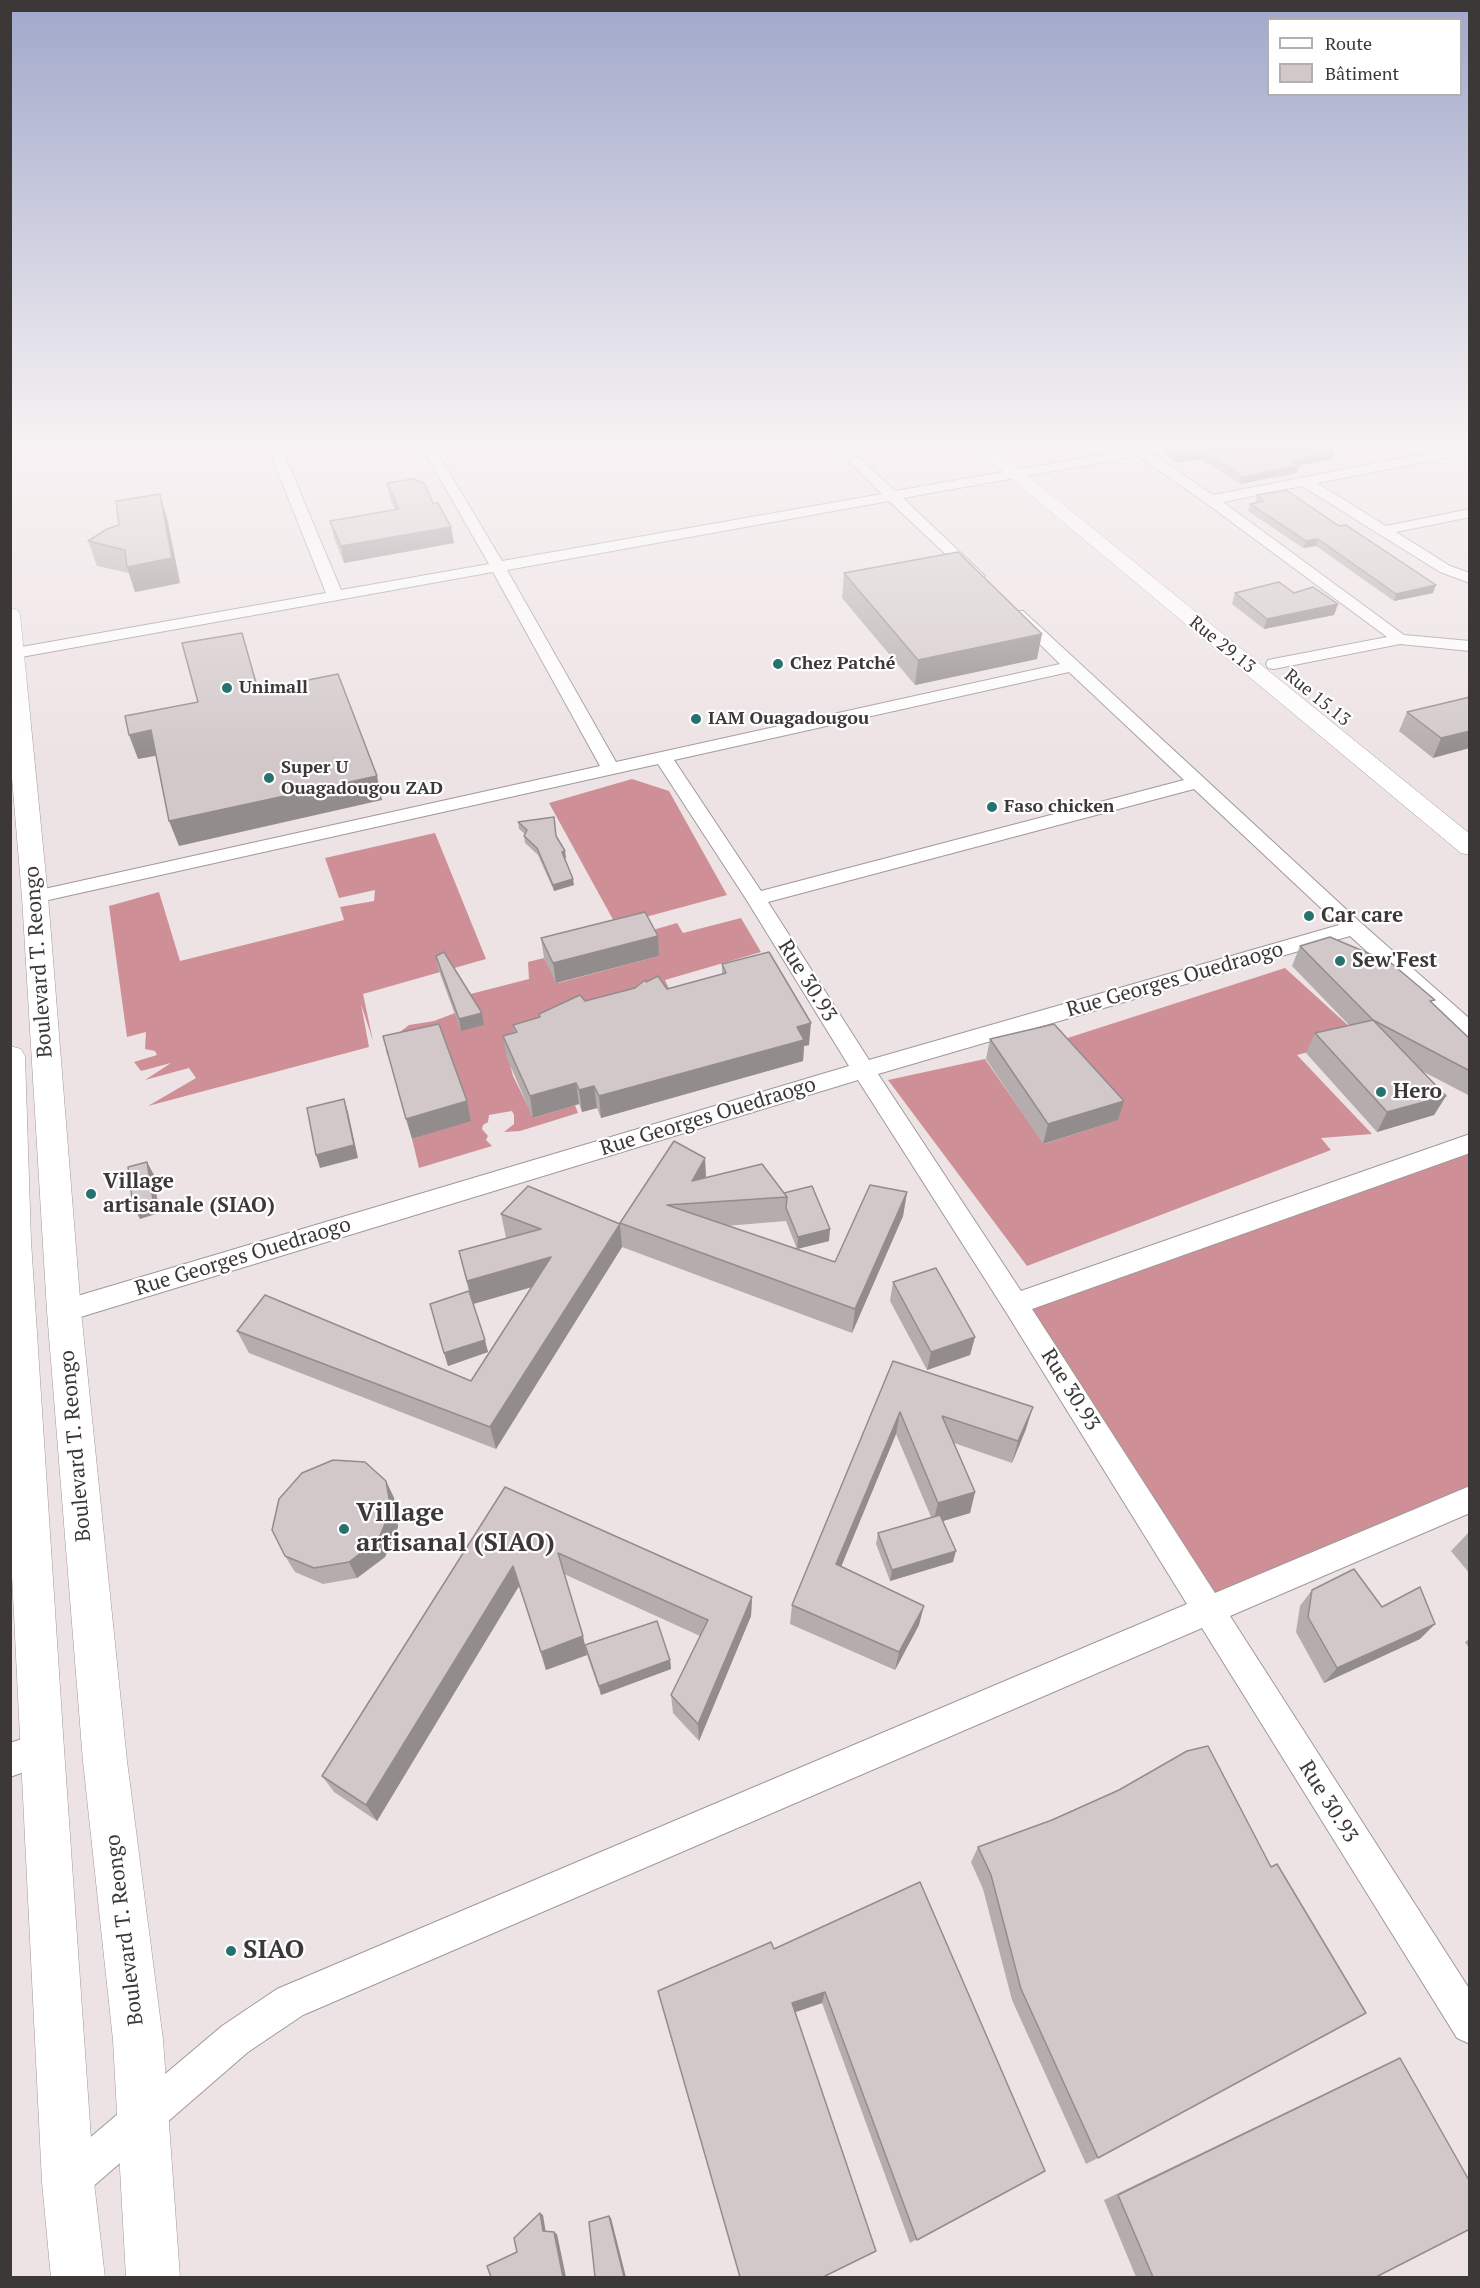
<!DOCTYPE html>
<meta charset="utf-8">
<style>
body{margin:0}
#map{position:relative;width:1480px;height:2288px;overflow:hidden;background:#eee3e4;font-family:"PT Serif",serif}
canvas{display:block}
.frame{position:absolute;inset:0;border:12px solid #3c3838;pointer-events:none}
.legend{position:absolute;left:1267px;top:18px;width:195px;height:78px;box-sizing:border-box;background:#fff;border:2px solid #b1afaf;margin:0;padding:8px 10px;list-style:none;font-size:18px;color:#3c3838}
.legend li{display:flex;align-items:center;gap:12px;height:30px}
.legend b{width:30px;border:2px solid #b1afaf}
</style>
<div id="map">
<canvas width="1480" height="2288"></canvas>
<div class="frame"></div>
<ul class="legend">
<li><b style="height:8px;background:#fff"></b>Route</li>
<li><b style="height:16px;background:#d2c8c9"></b>Bâtiment</li>
</ul>
</div>
<script>
const g = document.querySelector('canvas').getContext('2d');
g.lineJoin = 'round';
function paint(path, color) { g.fillStyle = color; g.fill(path, 'evenodd'); }
const toPath = rows => new Path2D(rows.map(r => 'M' + r).join(''));
function trace(path, color, width, dash) { g.strokeStyle = color; g.lineWidth = width; g.lineCap = dash ? 'butt' : 'round'; g.setLineDash(dash || []); g.stroke(path); }
function write(font, color, halo, rows, align = 'center') {
  g.font = font + ' "PT Serif",serif'; g.lineWidth = 4.5; g.setLineDash([]); g.textBaseline = 'middle'; g.strokeStyle = halo; g.fillStyle = color; for (const [text, x, y, turn = 0] of rows) {
    g.save(); g.translate(x, y); g.rotate((+turn || 0) * Math.PI / 180); g.textAlign = isNaN(turn) ? turn : align; if (halo) g.strokeText(text, 0, 0); g.fillText(text, 0, 0); g.restore();
  }
}
paint(toPath([
 [632,779,669,791,727,895,616,925,549,803],
 [435,833,486,959,363,994,373,1041,361,1004,369,1047,148,1106,196,1078,189,1068,145,1080,171,1063,141,1071,134,1062,157,1055,155,1051,145,1049,146,1032,127,1037,109,906,159,892,180,961,344,920,340,907,374,901,375,890,339,898,325,858],
 [741,918,761,952,665,980,678,1008,509,1060,513,1076,534,1118,575,1105,578,1113,520,1131,504,1132,514,1124,514,1115,512,1111,489,1115,488,1122,483,1125,482,1129,488,1136,486,1140,492,1146,419,1168,412,1139,471,1120,388,1056,386,1051,398,1048,396,1035,409,1025,434,1021,455,1013,455,998,529,979,528,962,544,958,558,983,659,956,646,932,677,923,683,933],
 [1285,968,1362,1038,1297,1055,1372,1134,1321,1138,1331,1150,1027,1266,888,1080,985,1059,1044,1144,1117,1120,1049,1044],
 [1469,1144,1469,1486,1201,1601,1023,1301]
]), '#ce9096');
const minor = toPath([
 [266,442,279,442,341,590,489,564,419,442,431,442,502,561,882,494,829,442,842,442,895,491,1129,450,1125,446,1132,442,1143,447,1174,442,1200,442,1194,446,1152,454,1213,495,1461,447,1466,448,1468,451,1466,454,1461,455,1317,483,1386,526,1470,509,1470,517,1396,532,1450,566,1470,573,1470,583,1440,572,1302,486,1223,502,1404,635,1470,641,1470,651,1400,644,1274,669,1268,668,1266,664,1268,660,1387,637,1206,503,1138,456,903,498,982,573,985,576,977,581,972,579,889,501,507,570,616,762,1060,664,1009,614,1011,611,1023,611,1361,923,1470,1019,1470,1040,1462,1038,1350,936,878,1074,1021,1291,1470,1134,1470,1153,1032,1309,1215,1593,1470,1486,1470,1513,1230,1616,1470,1990,1470,2044,1457,2038,1202,1628,303,2015,248,2052,82,2196,68,2202,54,2196,48,2182,54,2168,222,2026,277,1989,1187,1604,1006,1312,858,1080,64,1322,55,1319,51,1311,55,1303,64,1300,849,1066,746,899,658,764,35,903,28,902,25,897,28,892,35,891,600,766,493,572,10,659,10,649,326,593,266,442],
 [1069,672,1184,780,761,891,674,760,1069,672],
 [1194,789,1339,925,869,1060,768,902,1194,789],
 [42,1732,54,1737,59,1749,54,1761,10,1777,10,1743,42,1732]
]);
const major = toPath([
 [967,442,986,442,1470,834,1470,855,1461,853,967,442],
 [10,608,17,610,20,614,48,897,81,1311,127,1761,163,2040,180,2278,126,2278,113,2040,83,1761,47,1311,22,897,10,754,10,608],
 [10,1046,21,1049,25,1056,31,1241,64,1749,94,2182,105,2278,51,2278,42,2182,10,1534,10,1046]
]);
trace(minor, '#a19898', 2);
trace(major, '#a19898', 1);
paint(minor, '#fff');
paint(major, '#fff');
paint(toPath([
 [1165,447,1332,459,1298,466,1297,473,1240,484,1201,459,1177,463,1164,454],
 [387,483,433,503,451,527,454,543,344,563,334,538,330,521,395,510,390,500],
 [1257,495,1433,593,1394,601,1316,546,1303,548,1248,511,1250,504,1255,503],
 [167,518,180,583,135,592,129,573,97,566,88,541],
 [844,573,1037,659,915,685,842,598],
 [1235,593,1338,604,1334,615,1264,629,1232,604],
 [1470,697,1433,758,1399,731,1407,712],
 [518,822,556,836,566,858,564,859,574,885,554,891,538,855,525,843,524,836,525,834,519,829],
 [658,936,659,956,556,983,544,958,541,938],
 [1300,946,1433,1004,1470,1039,1470,1096,1422,1071,1446,1096,1434,1115,1377,1132,1306,1053,1315,1033,1349,1025,1292,966],
 [436,956,482,1013,484,1025,461,1031,438,968],
 [722,964,809,1045,804,1046,803,1061,601,1118,597,1108,582,1112,579,1104,533,1118,507,1058,503,1036,514,1033,513,1025,539,1017,539,1014,635,988,667,989,722,974],
 [990,1039,1124,1101,1118,1120,1043,1144,986,1059],
 [705,1158,706,1177,784,1193,829,1241,797,1249,835,1262,907,1192,903,1216,852,1333,622,1247,620,1223],
 [786,1221,797,1249,726,1226],
 [501,1214,620,1224,622,1247,496,1449,249,1353,237,1331,471,1381,532,1287,473,1304,488,1352,448,1366,430,1304,469,1292,459,1251,507,1238,506,1238],
 [893,1282,975,1337,970,1355,927,1370,890,1301],
 [893,1361,1026,1429,1012,1463,954,1443,975,1492,970,1513,943,1521,953,1562,890,1581,876,1544,878,1533,931,1517,896,1434,841,1566,919,1625,895,1670,790,1624,792,1605],
 [386,1481,394,1498,398,1527,385,1557,357,1578,323,1584,295,1572,285,1556],
 [505,1487,752,1597,751,1616,699,1741,673,1713,671,1695,700,1636,564,1574,585,1645,670,1660,671,1669,601,1695,587,1655,546,1670,519,1586,377,1821,334,1792,322,1776],
 [1468,1533,1470,1533,1470,1574,1451,1551],
 [1312,1590,1420,1639,1324,1683,1296,1632,1300,1606],
 [1470,1638,1470,1650,1465,1642],
 [1052,1820,1098,2158,1086,2164,1012,2000,983,1889,971,1862,978,1847],
 [774,1949,1045,2171,910,2243,822,2003,795,2012,824,2277,740,2277,658,1991],
 [1400,2058,1376,2277,1136,2277,1104,2200,1378,2068]
]), '#b5acad');
paint(toPath([
 [299,442,326,442,300,445],
 [1148,442,1163,442,1148,444],
 [1203,452,1201,459,1177,463,1179,456],
 [1334,452,1332,459,1288,468,1290,461],
 [1299,466,1297,473,1240,484,1242,477],
 [160,494,167,518,180,583,135,592,127,567],
 [451,527,454,543,344,563,341,546],
 [1318,539,1316,546,1303,548,1306,541],
 [1436,585,1433,593,1394,601,1396,594],
 [1338,604,1334,615,1264,629,1267,619],
 [1042,634,1037,659,915,685,918,660],
 [151,730,160,755,138,759,129,735],
 [1470,731,1470,748,1433,758,1441,738],
 [377,776,382,800,179,846,169,821],
 [565,851,566,858,563,859,562,852],
 [573,879,574,885,554,891,553,885],
 [658,936,659,956,556,983,553,963],
 [482,1013,484,1025,461,1031,459,1019],
 [811,1023,809,1045,804,1046,803,1061,601,1118,599,1096,797,1027],
 [576,1083,579,1104,533,1118,530,1096],
 [594,1086,597,1108,582,1112,579,1090],
 [1446,1096,1434,1115,1377,1132,1387,1112],
 [344,1099,348,1112,358,1158,320,1168,316,1155],
 [467,1101,471,1121,412,1139,406,1119],
 [1124,1101,1118,1120,1043,1144,1048,1124],
 [705,1158,706,1182,693,1205,692,1181],
 [147,1162,154,1175,159,1213,140,1219,133,1206],
 [907,1192,903,1216,852,1333,855,1309],
 [620,1224,622,1247,496,1449,490,1427],
 [830,1229,829,1241,797,1249,798,1237],
 [551,1257,556,1280,473,1304,467,1281],
 [975,1337,970,1355,927,1370,931,1352],
 [485,1340,488,1352,448,1366,444,1353],
 [1033,1407,1026,1429,1012,1463,1018,1441],
 [900,1412,896,1434,834,1584,836,1564],
 [386,1481,394,1498,398,1527,385,1557,357,1578,349,1562],
 [975,1492,970,1513,933,1524,938,1503],
 [956,1551,953,1562,890,1581,892,1570],
 [513,1566,519,1586,377,1821,366,1805],
 [752,1597,751,1616,699,1741,698,1724],
 [924,1606,919,1625,895,1670,899,1652],
 [1435,1624,1420,1639,1324,1683,1337,1668],
 [583,1636,587,1655,546,1670,541,1652],
 [670,1660,671,1669,601,1695,599,1686],
 [825,1992,822,2003,790,2014,792,2003],
 [540,2213,543,2215,546,2233,543,2231],
 [609,2216,611,2218,626,2277,624,2277],
 [554,2232,557,2234,566,2277,563,2277]
]), '#938c8d');
const building = toPath([
 [1194,442,1317,442,1334,452,1290,461,1299,466,1242,477,1203,452,1179,456,1165,447,1194,442],
 [413,479,424,483,433,503,438,503,451,527,341,546,330,521,399,509,387,483,413,479],
 [1286,490,1339,526,1346,525,1436,585,1396,594,1318,539,1306,541,1250,504,1264,501,1257,495,1286,490],
 [160,494,172,558,127,567,125,550,88,541,107,529,119,525,116,501,160,494],
 [958,552,1042,634,918,660,844,573,958,552],
 [1279,582,1294,593,1313,587,1338,604,1267,619,1235,593,1279,582],
 [242,633,258,690,338,674,377,776,169,821,151,730,129,735,125,716,198,702,182,643,242,633],
 [1470,697,1470,731,1441,738,1407,712,1470,697],
 [554,817,556,836,565,851,562,852,573,879,553,885,537,848,524,836,527,830,518,822,554,817],
 [645,912,658,936,553,963,541,938,645,912],
 [1330,937,1391,963,1435,1000,1430,1001,1470,1039,1470,1071,1373,1020,1446,1096,1387,1112,1315,1033,1373,1020,1300,946,1330,937],
 [444,952,482,1013,459,1019,436,956,444,952],
 [769,952,811,1023,797,1027,804,1040,599,1096,594,1086,579,1090,576,1083,530,1096,503,1036,517,1032,513,1025,540,1017,539,1014,580,995,585,1001,635,988,645,980,646,982,658,976,667,989,726,973,722,964,769,952],
 [439,1024,467,1101,406,1119,383,1036,439,1024],
 [1054,1024,1124,1101,1048,1124,990,1039,1054,1024],
 [344,1099,354,1145,316,1155,307,1108,344,1099],
 [674,1141,705,1158,692,1181,762,1164,787,1197,667,1205,835,1262,870,1185,907,1192,855,1309,620,1223,674,1141],
 [147,1162,153,1200,133,1206,128,1167,147,1162],
 [528,1186,620,1224,490,1427,237,1331,265,1295,471,1381,551,1257,467,1281,459,1251,541,1229,501,1214,528,1186],
 [812,1186,830,1229,798,1237,786,1208,787,1197,784,1193,812,1186],
 [936,1268,975,1337,931,1352,893,1282,936,1268],
 [469,1291,485,1340,444,1353,430,1304,469,1291],
 [893,1361,1033,1407,1018,1441,942,1416,975,1492,938,1503,900,1412,836,1564,924,1606,899,1652,792,1605,893,1361],
 [333,1460,365,1462,386,1481,391,1510,378,1540,349,1562,314,1568,285,1556,272,1530,279,1499,302,1473,333,1460],
 [505,1487,752,1597,698,1724,671,1695,708,1620,558,1553,583,1636,541,1652,513,1566,366,1805,322,1776,505,1487],
 [940,1515,956,1551,892,1570,878,1533,940,1515],
 [1354,1569,1382,1607,1420,1587,1435,1624,1337,1668,1308,1617,1312,1590,1354,1569],
 [657,1621,670,1660,599,1686,585,1645,657,1621],
 [1208,1746,1271,1867,1277,1864,1366,2013,1098,2158,1021,1989,991,1875,978,1847,1052,1820,1119,1790,1187,1751,1208,1746],
 [920,1882,1045,2171,917,2240,825,1992,792,2003,876,2251,823,2277,740,2277,658,1991,771,1942,774,1949,920,1882],
 [1400,2058,1470,2182,1470,2229,1376,2277,1153,2277,1118,2195,1400,2058],
 [540,2213,543,2231,554,2232,563,2277,491,2277,487,2266,517,2252,514,2238,540,2213],
 [609,2216,624,2277,595,2277,589,2222,609,2216]
]);
paint(building, '#d2c8c9');
trace(building, '#938c8d', 1.5);
const sky = g.createLinearGradient(0, 0, 0, 762);
sky.addColorStop(0, '#a0a8ca');
sky.addColorStop(0.58, '#f7f2f3');
sky.addColorStop(1, '#f7f2f300');
g.fillStyle = sky;
g.fillRect(0, 0, 1480, 762);
for (const [x, y, r, color] of [
 [778,664,6,"#27716f"],
 [227,688,6,"#27716f"],
 [696,719,6,"#27716f"],
 [269,778,6,"#27716f"],
 [992,807,6,"#27716f"],
 [1309,916,6,"#27716f"],
 [1340,961,6,"#27716f"],
 [1381,1092,6,"#27716f"],
 [91,1194,6,"#27716f"],
 [344,1529,6,"#27716f"],
 [231,1951,6,"#27716f"]
]) { const dot = new Path2D(); dot.arc(x, y, r, 0, 2 * Math.PI); g.fillStyle = color; g.fill(dot); trace(dot, '#fff', 2); }
write('18px', '#3c3838', '#fff', [
 ["Rue 29.13",1222,645,39],
 ["Rue 15.13",1317,698,39]
]);
write('bold 18px', '#3c3838', '#fff', [
 ["Chez Patché",790,664],
 ["Unimall",239,688],
 ["IAM Ouagadougou",708,719],
 ["Super U",281,768],
 ["Ouagadougou ZAD",281,789],
 ["Faso chicken",1004,807]
], 'left');
write('bold 21px', '#3c3838', '#fff', [
 ["Car care",1321,916],
 ["Sew'Fest",1352,961],
 ["Hero",1393,1092],
 ["Village",103,1182],
 ["artisanale (SIAO)",103,1206]
], 'left');
write('21px', '#3c3838', '#fff', [
 ["Boulevard T. Reongo",39,962,-94],
 ["Rue Georges Ouedraogo",1175,980,-16],
 ["Rue 30.93",807,981,58],
 ["Rue Georges Ouedraogo",708,1117,-17],
 ["Rue Georges Ouedraogo",243,1257,-17],
 ["Rue 30.93",1070,1390,58],
 ["Boulevard T. Reongo",76,1446,-95],
 ["Rue 30.93",1328,1802,58],
 ["Boulevard T. Reongo",125,1930,-97]
]);
write('bold 26px', '#3c3838', '#fff', [
 ["Village",356,1514],
 ["artisanal (SIAO)",356,1544],
 ["SIAO",243,1951]
], 'left');
</script>
